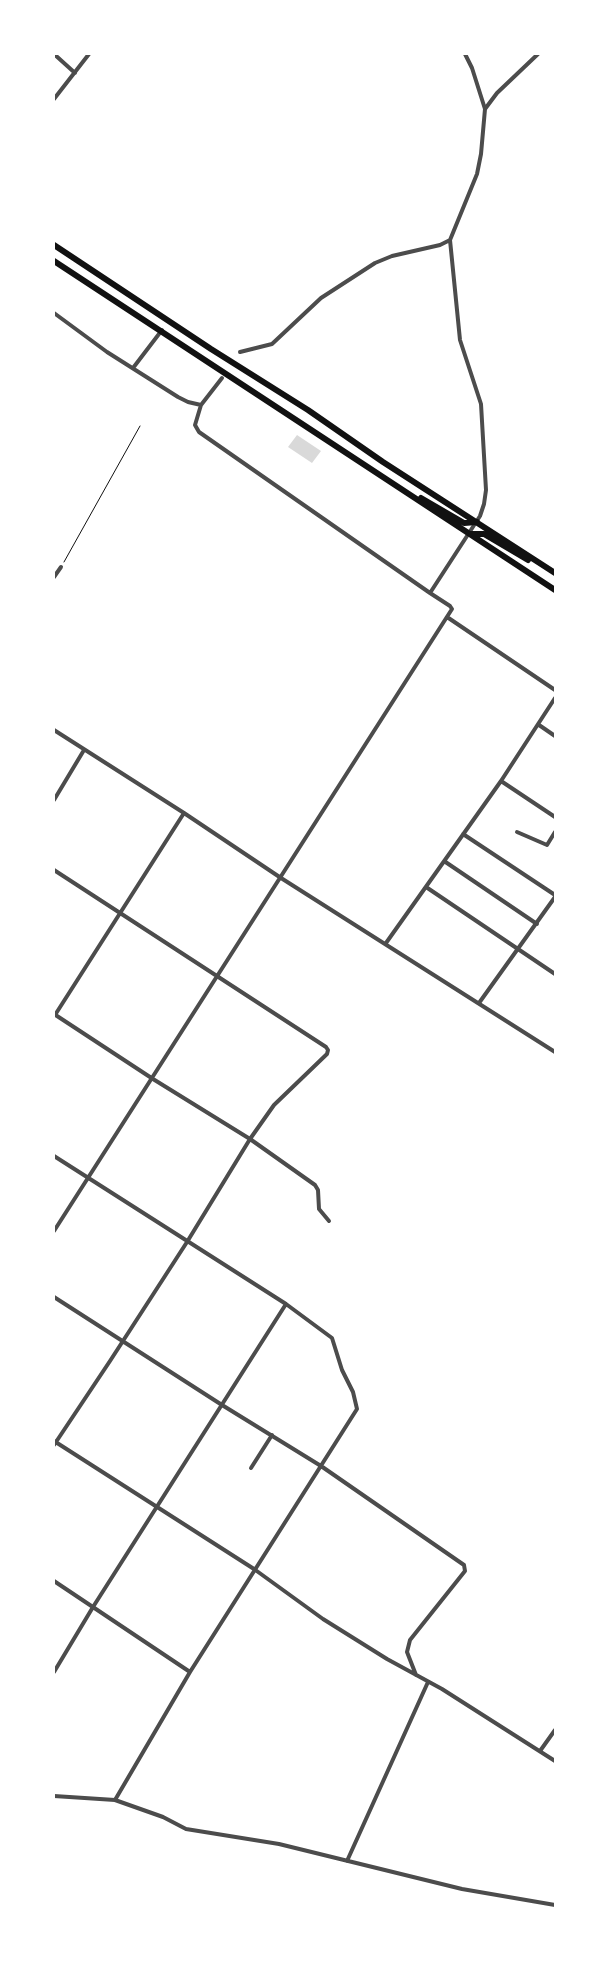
<!DOCTYPE html>
<style>
body{margin:0}
#map{position:relative;width:609px;height:1978px;overflow:hidden;background:#fff;font-family:Merriweather,serif}
canvas{display:block}
.frame{position:absolute;inset:0;border:55px solid #fff;pointer-events:none}
</style>
<div id="map">
<canvas width="609" height="1978"></canvas>
<div class="frame"></div>
</div>
<script>
const g = document.querySelector('canvas').getContext('2d');
g.lineJoin = 'round';
function paint(path, color) { g.fillStyle = color; g.fill(path, 'evenodd'); }
const toPath = rows => new Path2D(rows.map(r => 'M' + r).join(''));
function trace(path, color, width, dash) { g.strokeStyle = color; g.lineWidth = width; g.lineCap = dash ? 'butt' : 'round'; g.setLineDash(dash || []); g.stroke(path); }
paint(toPath([
 [297,435,321,451,312,463,288,447]
]), '#d9d9d9');
trace(toPath([
 [64,562,140,426]
]), '#111', 1);
trace(toPath([
 [54,54,75,73],
 [465,54,472,68,485,109],
 [54,99,89,54],
 [54,313,107,352,178,397,188,402,201,405],
 [240,352,272,344,321,298,375,263,392,256,440,245,450,240],
 [133,368,162,330],
 [222,378,201,405,195,425,199,432,430,593],
 [54,577,61,567],
 [447,617,555,690],
 [539,725,555,736],
 [54,730,184,813,281,878,555,1052],
 [501,781,555,817],
 [54,800,84,750],
 [517,832,547,845,555,832],
 [463,834,555,895],
 [444,861,537,924],
 [54,870,326,1047,328,1050,327,1054,274,1105,250,1139,187,1242,110,1361,54,1445],
 [426,887,555,974],
 [386,943,501,781,555,698],
 [479,1003,555,897],
 [54,1014,153,1079,250,1139,315,1185,318,1190,319,1209,329,1221],
 [55,1015,184,813],
 [54,1156,286,1304,332,1338,342,1370,353,1392,357,1409,190,1672,115,1800],
 [54,1231,452,609,450,606,430,593,480,516,484,504,486,490,481,404,460,340,450,240,477,174,481,154,485,109,497,93,538,54],
 [54,1297,222,1405,321,1466,464,1565,465,1571,410,1640,407,1652,416,1675],
 [54,1441,254,1569,323,1619,387,1659,442,1689,555,1761],
 [251,1468,272,1435],
 [54,1581,190,1672],
 [54,1672,93,1607,286,1304],
 [540,1751,555,1730],
 [54,1796,115,1800,163,1817,186,1829,279,1844,462,1889,555,1905],
 [347,1861,428,1682]
]), '#4c4c4c', 4);
trace(toPath([
 [54,245,211,349,308,410,383,462,555,573],
 [54,261,555,590],
 [421,498,464,523,477,522],
 [470,534,484,534,528,560]
]), '#111', 6);
</script>
